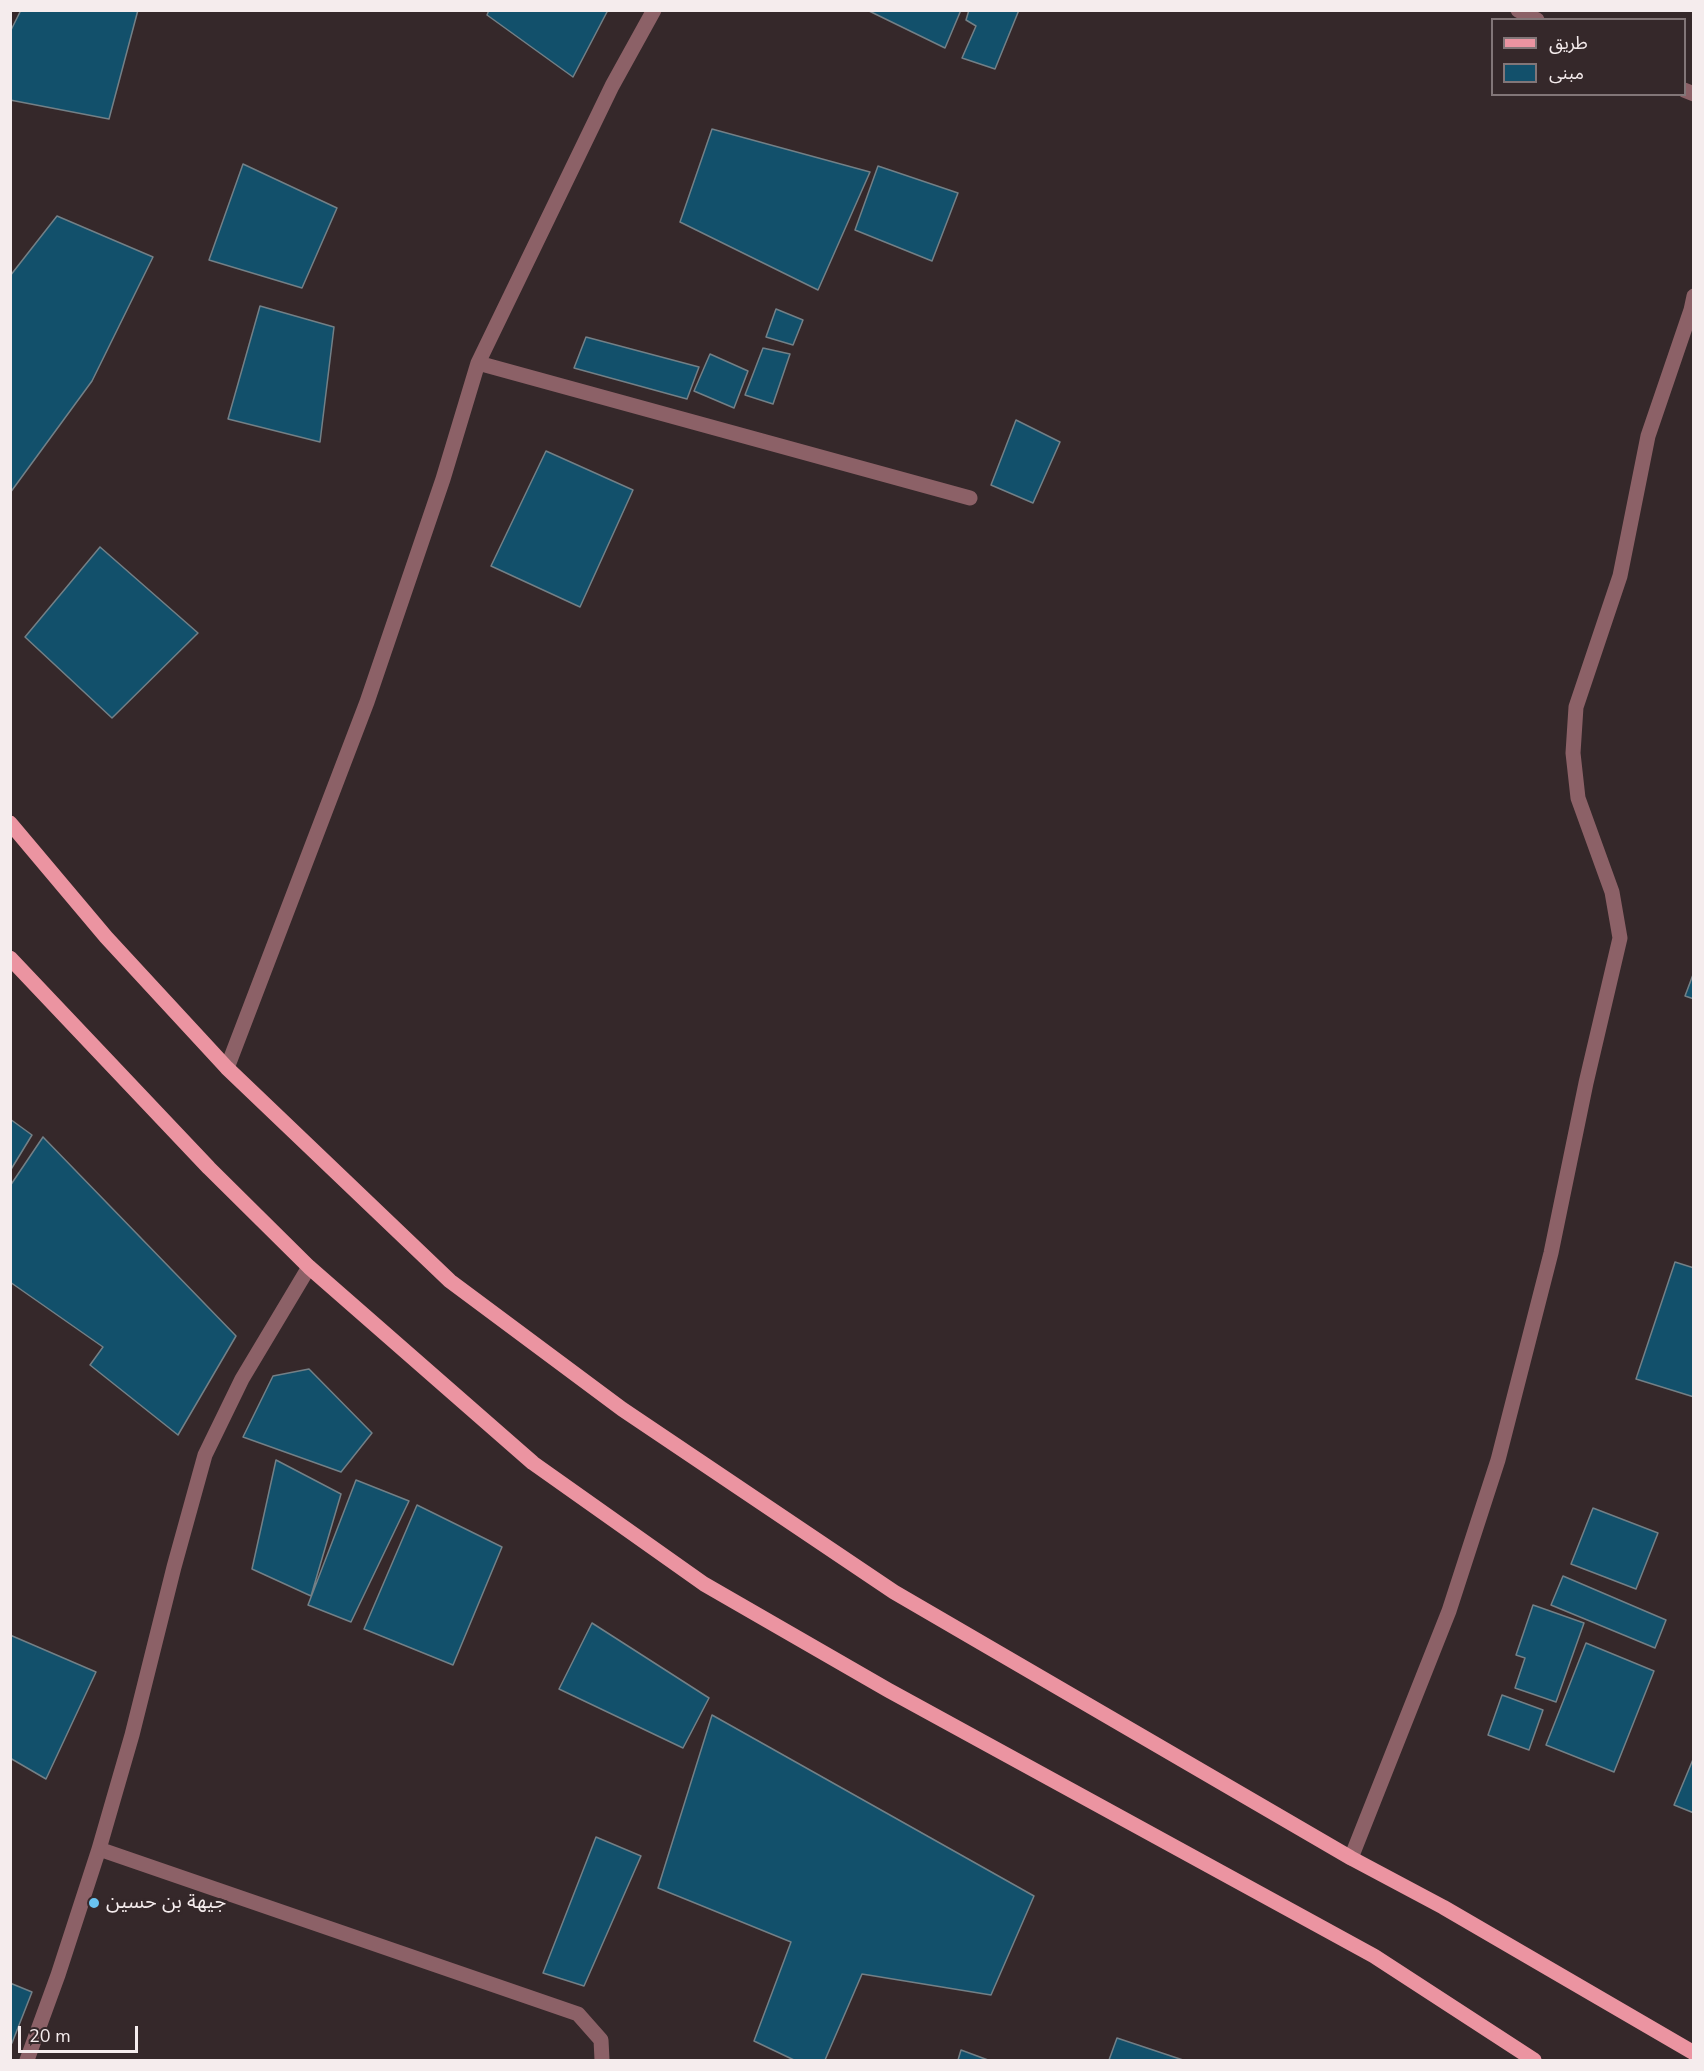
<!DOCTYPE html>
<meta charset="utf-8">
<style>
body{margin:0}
#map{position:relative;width:1704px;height:2071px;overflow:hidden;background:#35282a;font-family:"Nunito Sans","Noto Sans Arabic",sans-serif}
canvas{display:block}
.frame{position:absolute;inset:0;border:12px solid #f5eced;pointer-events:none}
.legend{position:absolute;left:1491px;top:18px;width:195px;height:78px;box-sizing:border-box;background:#35282a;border:2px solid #827678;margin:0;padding:8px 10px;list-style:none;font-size:18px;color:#f5eced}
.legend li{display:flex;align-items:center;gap:12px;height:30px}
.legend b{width:30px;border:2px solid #827678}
.scale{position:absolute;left:18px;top:2026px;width:120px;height:27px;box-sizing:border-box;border:3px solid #f5eced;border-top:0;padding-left:8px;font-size:18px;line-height:21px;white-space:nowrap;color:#f5eced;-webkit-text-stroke:4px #35282a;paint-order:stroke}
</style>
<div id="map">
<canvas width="1704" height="2071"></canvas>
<div class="frame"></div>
<ul class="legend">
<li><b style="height:8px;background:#eb94a1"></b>طريق</li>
<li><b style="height:16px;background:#12506b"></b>مبنى</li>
</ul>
<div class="scale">20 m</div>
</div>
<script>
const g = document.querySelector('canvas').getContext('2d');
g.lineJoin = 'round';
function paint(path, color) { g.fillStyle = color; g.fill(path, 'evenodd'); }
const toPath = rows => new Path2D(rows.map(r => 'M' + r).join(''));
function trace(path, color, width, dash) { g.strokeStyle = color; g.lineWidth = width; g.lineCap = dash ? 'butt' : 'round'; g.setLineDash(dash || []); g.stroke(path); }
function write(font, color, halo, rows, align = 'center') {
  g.font = font + ' "Nunito Sans","Noto Sans Arabic",sans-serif'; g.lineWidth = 6; g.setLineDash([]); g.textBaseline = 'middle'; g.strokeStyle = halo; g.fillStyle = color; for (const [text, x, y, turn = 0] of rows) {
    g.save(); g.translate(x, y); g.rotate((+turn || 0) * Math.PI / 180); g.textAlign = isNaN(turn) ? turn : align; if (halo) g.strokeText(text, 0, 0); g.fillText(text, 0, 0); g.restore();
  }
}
const building = toPath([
 [21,10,138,10,109,119,10,100,10,32,21,10],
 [489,10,608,10,573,77,487,15,489,10],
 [867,10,961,10,945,48,867,10],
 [969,10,1019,10,995,69,962,58,976,26,966,20,969,10],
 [712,129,870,172,818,290,680,222,712,129],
 [243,164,337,208,302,288,209,260,243,164],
 [878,166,958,193,932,261,855,230,878,166],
 [57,216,153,257,92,381,10,493,10,276,57,216],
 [260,306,334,327,320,442,228,419,260,306],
 [776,309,803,320,793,345,766,337,776,309],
 [586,337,699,367,687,399,574,368,586,337],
 [763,348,790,354,773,404,745,395,763,348],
 [710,354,748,371,734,408,694,391,710,354],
 [1016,420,1060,442,1033,503,991,485,1016,420],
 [546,451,633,490,580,607,491,566,546,451],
 [100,547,198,633,112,718,25,637,100,547],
 [1694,972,1694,999,1685,996,1694,972],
 [10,1119,32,1135,10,1171,10,1119],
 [43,1137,236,1336,178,1435,90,1365,103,1347,10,1282,10,1186,43,1137],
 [1675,1262,1694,1268,1694,1397,1636,1379,1675,1262],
 [309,1369,372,1433,341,1472,243,1437,273,1376,309,1369],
 [276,1460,341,1494,311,1596,252,1569,276,1460],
 [356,1480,409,1501,351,1622,308,1605,356,1480],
 [417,1505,502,1547,453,1665,364,1629,417,1505],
 [1593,1508,1658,1533,1636,1589,1571,1564,1593,1508],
 [1563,1576,1666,1620,1655,1648,1551,1605,1563,1576],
 [1533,1605,1584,1623,1556,1702,1515,1688,1525,1658,1516,1655,1533,1605],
 [592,1623,709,1698,683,1748,559,1689,592,1623],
 [10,1635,96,1672,46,1779,10,1758,10,1635],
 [1586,1643,1654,1671,1614,1772,1546,1745,1586,1643],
 [1502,1695,1543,1710,1529,1750,1488,1735,1502,1695],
 [712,1715,1034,1896,991,1995,862,1974,825,2060,794,2060,754,2041,791,1942,658,1888,712,1715],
 [1694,1757,1694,1813,1674,1805,1694,1757],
 [596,1837,641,1856,584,1986,543,1973,596,1837],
 [10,1983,32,1992,12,2043,10,2042,10,1983],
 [1117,2038,1183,2060,1109,2060,1117,2038],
 [961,2050,988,2060,958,2060,961,2050]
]);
paint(building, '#12506b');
trace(building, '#738087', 1.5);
trace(toPath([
 [1518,10,1537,20],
 [1684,90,1694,94],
 [478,363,970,498],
 [227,1068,367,702,443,479,478,363,612,86,654,10],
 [99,1849,578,2014,601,2040,602,2060],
 [1351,1858,1449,1611,1498,1460,1551,1253,1586,1083,1620,938,1612,892,1578,798,1573,753,1576,707,1620,576,1648,436,1691,310,1694,296],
 [27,2060,58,1975,99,1849,132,1735,174,1567,205,1455,242,1379,309,1267]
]), '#8c6167', 15);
trace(toPath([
 [10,823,106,937,227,1068,450,1281,622,1409,894,1592,1351,1858,1443,1907,1694,2053],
 [10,958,209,1168,309,1267,533,1463,704,1584,888,1690,1374,1956,1534,2060]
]), '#eb94a1', 15);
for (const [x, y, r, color] of [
 [94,1903,6,"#69c3f1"]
]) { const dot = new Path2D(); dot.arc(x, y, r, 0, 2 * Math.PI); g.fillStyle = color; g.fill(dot); trace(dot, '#35282a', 2); }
write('20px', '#f5eced', '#35282a', [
 ["جيهة بن حسين",106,1903]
], 'left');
</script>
